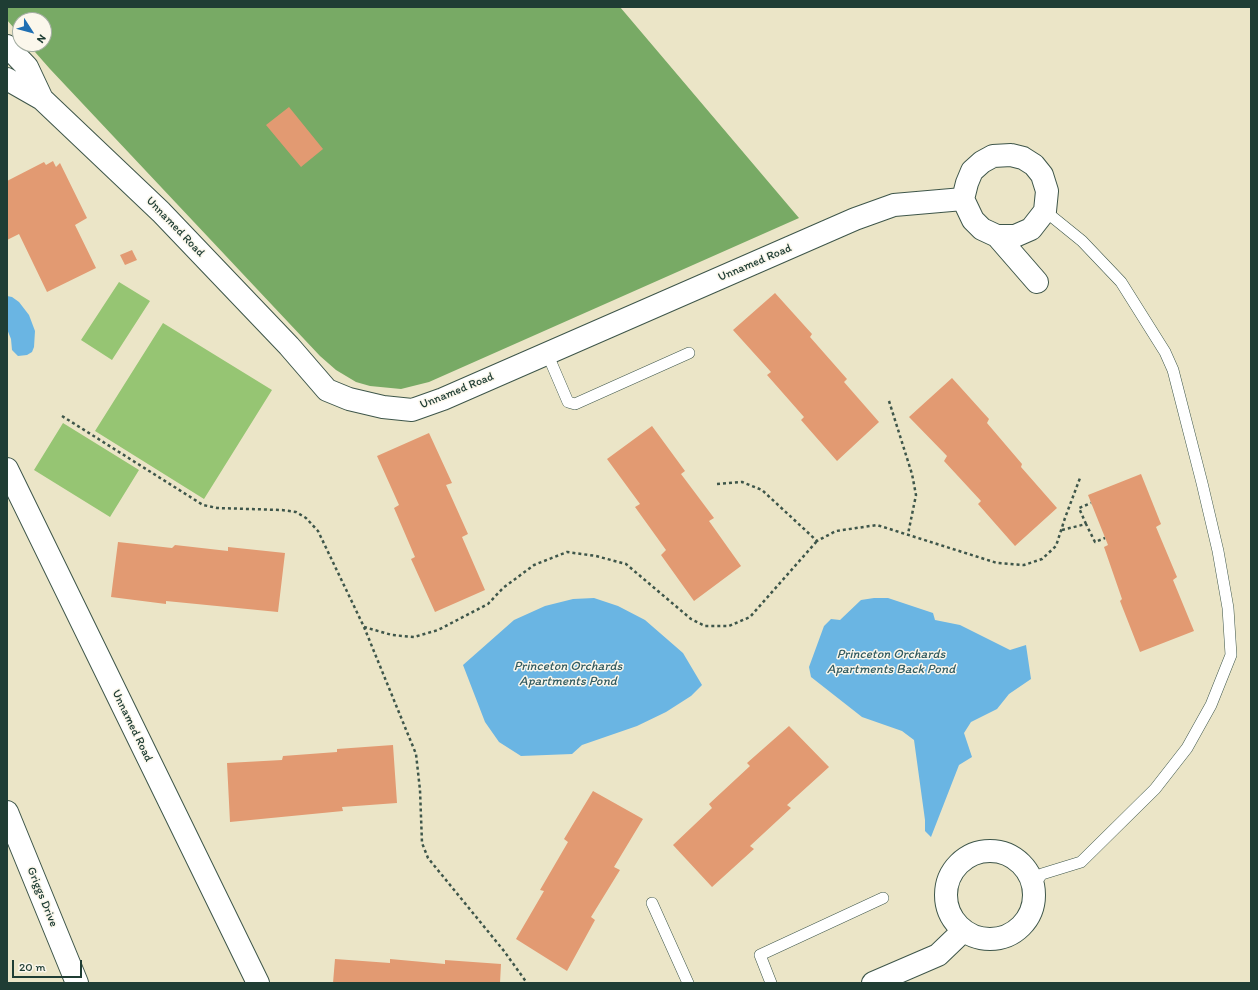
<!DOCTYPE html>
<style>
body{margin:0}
#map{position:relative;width:1258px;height:990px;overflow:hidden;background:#ebe5c7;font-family:Itim,sans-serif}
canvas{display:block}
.frame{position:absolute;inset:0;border:8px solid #1f3d34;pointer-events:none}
.north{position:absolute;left:12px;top:12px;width:40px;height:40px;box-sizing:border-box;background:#fbf7ec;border:1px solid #a3ada2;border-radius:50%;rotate:126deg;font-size:11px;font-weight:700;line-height:16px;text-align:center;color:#1f3d34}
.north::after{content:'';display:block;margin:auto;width:14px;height:18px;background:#1f6fb2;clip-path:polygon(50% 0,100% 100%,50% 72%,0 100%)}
.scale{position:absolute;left:12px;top:960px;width:70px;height:18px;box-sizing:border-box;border:2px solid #1f3d34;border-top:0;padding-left:5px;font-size:12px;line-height:14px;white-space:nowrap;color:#1f3d34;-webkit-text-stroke:3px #fbf7ec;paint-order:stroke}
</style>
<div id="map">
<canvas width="1258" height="990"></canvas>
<div class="frame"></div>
<div class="north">N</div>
<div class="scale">20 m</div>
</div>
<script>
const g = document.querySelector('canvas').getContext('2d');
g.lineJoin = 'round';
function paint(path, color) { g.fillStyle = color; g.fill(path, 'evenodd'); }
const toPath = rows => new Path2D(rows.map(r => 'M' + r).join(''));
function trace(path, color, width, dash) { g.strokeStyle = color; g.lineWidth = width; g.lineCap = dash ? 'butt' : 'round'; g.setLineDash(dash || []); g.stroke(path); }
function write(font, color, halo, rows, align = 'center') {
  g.font = font + ' Itim,sans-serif'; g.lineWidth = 3; g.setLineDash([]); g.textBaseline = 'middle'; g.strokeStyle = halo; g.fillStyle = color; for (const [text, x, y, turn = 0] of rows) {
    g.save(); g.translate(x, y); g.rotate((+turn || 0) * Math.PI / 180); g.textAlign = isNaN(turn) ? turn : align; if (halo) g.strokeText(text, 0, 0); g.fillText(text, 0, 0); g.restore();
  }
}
paint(toPath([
 [119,282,150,301,112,360,81,340],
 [163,323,272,390,204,499,95,431],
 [63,423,139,470,110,517,34,470]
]), '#96c573');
paint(toPath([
 [7,7,620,7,799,218,429,382,401,389,370,386,356,382,336,370,320,356,50,69,28,44,44,44,44,20,20,20,20,35,7,20]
]), '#78aa65');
paint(toPath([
 [7,296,12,297,19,302,29,315,35,331,34,347,32,352,27,355,18,356,12,350,11,339,7,329],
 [594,598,618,606,645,620,683,653,702,685,691,696,666,712,637,726,582,745,572,754,521,756,499,742,485,722,463,665,514,620,545,606,573,599],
 [874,598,888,598,933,613,935,620,960,625,1010,650,1026,645,1031,679,1009,694,997,709,971,722,964,733,972,757,959,765,931,837,925,831,925,820,914,740,902,731,862,717,811,677,809,667,824,626,831,619,840,620,861,600]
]), '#6ab5e3');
paint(toPath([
 [289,107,323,149,301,167,266,125],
 [53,161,56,167,60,163,87,218,75,225,96,268,47,292,19,234,7,240,7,181,44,162,46,165],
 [132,250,137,260,125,265,120,255],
 [775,293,812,334,810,337,847,379,844,382,879,422,837,461,801,420,804,417,767,375,771,372,733,330],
 [952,378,989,419,987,423,1022,464,1021,467,1057,508,1015,546,978,504,981,501,944,461,947,456,909,417],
 [652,426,685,471,681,474,714,518,709,521,741,566,694,601,661,555,666,550,635,507,640,504,607,459],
 [429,433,452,483,446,485,468,534,462,537,485,590,435,612,411,559,415,557,394,508,399,505,377,456],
 [1141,474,1161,524,1156,527,1177,577,1173,580,1194,631,1140,652,1120,601,1122,599,1104,547,1108,545,1088,495],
 [118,542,172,548,175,545,228,551,228,547,285,553,278,612,166,601,166,604,111,597],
 [789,726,829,767,787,805,791,808,750,846,754,849,712,887,673,845,712,808,709,804,750,766,747,763],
 [393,745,397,803,342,807,343,811,230,822,227,763,282,760,283,756,337,752,337,749],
 [593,791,643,819,614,867,620,870,591,917,595,920,567,971,516,939,544,891,540,890,568,842,564,839],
 [335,959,390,963,390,959,445,964,445,960,501,964,500,983,333,983]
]), '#e29a72');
const lane = toPath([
 [547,353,568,402,575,404,689,353],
 [1033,886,1042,874,1081,862,1155,789,1187,748,1211,705,1231,655,1228,608,1218,551,1202,483,1173,370,1165,352,1121,282,1082,241,1045,211],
 [652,903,688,983],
 [771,983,760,955,883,898]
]);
const street = toPath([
 [7,46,27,67,42,99],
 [7,79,42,99,161,212,289,346,327,390,349,399,383,407,412,410,443,399,855,219,894,205,963,199],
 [1011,155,1023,158,1034,165,1042,175,1047,191,1045,211,1031,229,1015,236,997,236,982,229,973,220,963,199,967,183,972,171,982,162,993,156,1011,155],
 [997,236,1037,282],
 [7,469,258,983],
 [7,812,77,983],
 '946 895a44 44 0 1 1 88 0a44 44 0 1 1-88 0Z',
 [873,983,938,955,963,931]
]);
trace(lane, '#3e564a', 12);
trace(street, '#3e564a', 24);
trace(toPath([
 [889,401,912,474,916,495,908,534],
 [62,416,203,505,217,508,282,510,296,512,306,518,318,531,364,627,416,754,420,790,422,843,428,858,504,951,527,983],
 [717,484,742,482,762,490,817,541,836,531,877,525,997,563,1024,565,1042,559,1056,546,1065,518,1080,478],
 [1086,524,1079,508,1091,503],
 [1062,530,1086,524,1095,542,1105,538],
 [364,627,392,635,414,637,438,630,488,604,503,588,534,565,567,552,596,556,626,564,691,619,705,626,729,626,750,617,817,541]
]), '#3e564a', 2.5, [3, 3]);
trace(lane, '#fff', 11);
trace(street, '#fff', 22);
write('12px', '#1f3d34', '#fbf7ec', [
 ["Unnamed Road",175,227,46],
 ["Unnamed Road",755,263,-23],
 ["Unnamed Road",457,391,-22],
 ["Unnamed Road",132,726,64],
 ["Griggs Drive",42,897,68]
]);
write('italic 13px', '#325b60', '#fbf7ec', [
 ["Princeton Orchards",891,655],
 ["Apartments Back Pond",891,670],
 ["Princeton Orchards",568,667],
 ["Apartments Pond",568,682]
]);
</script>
